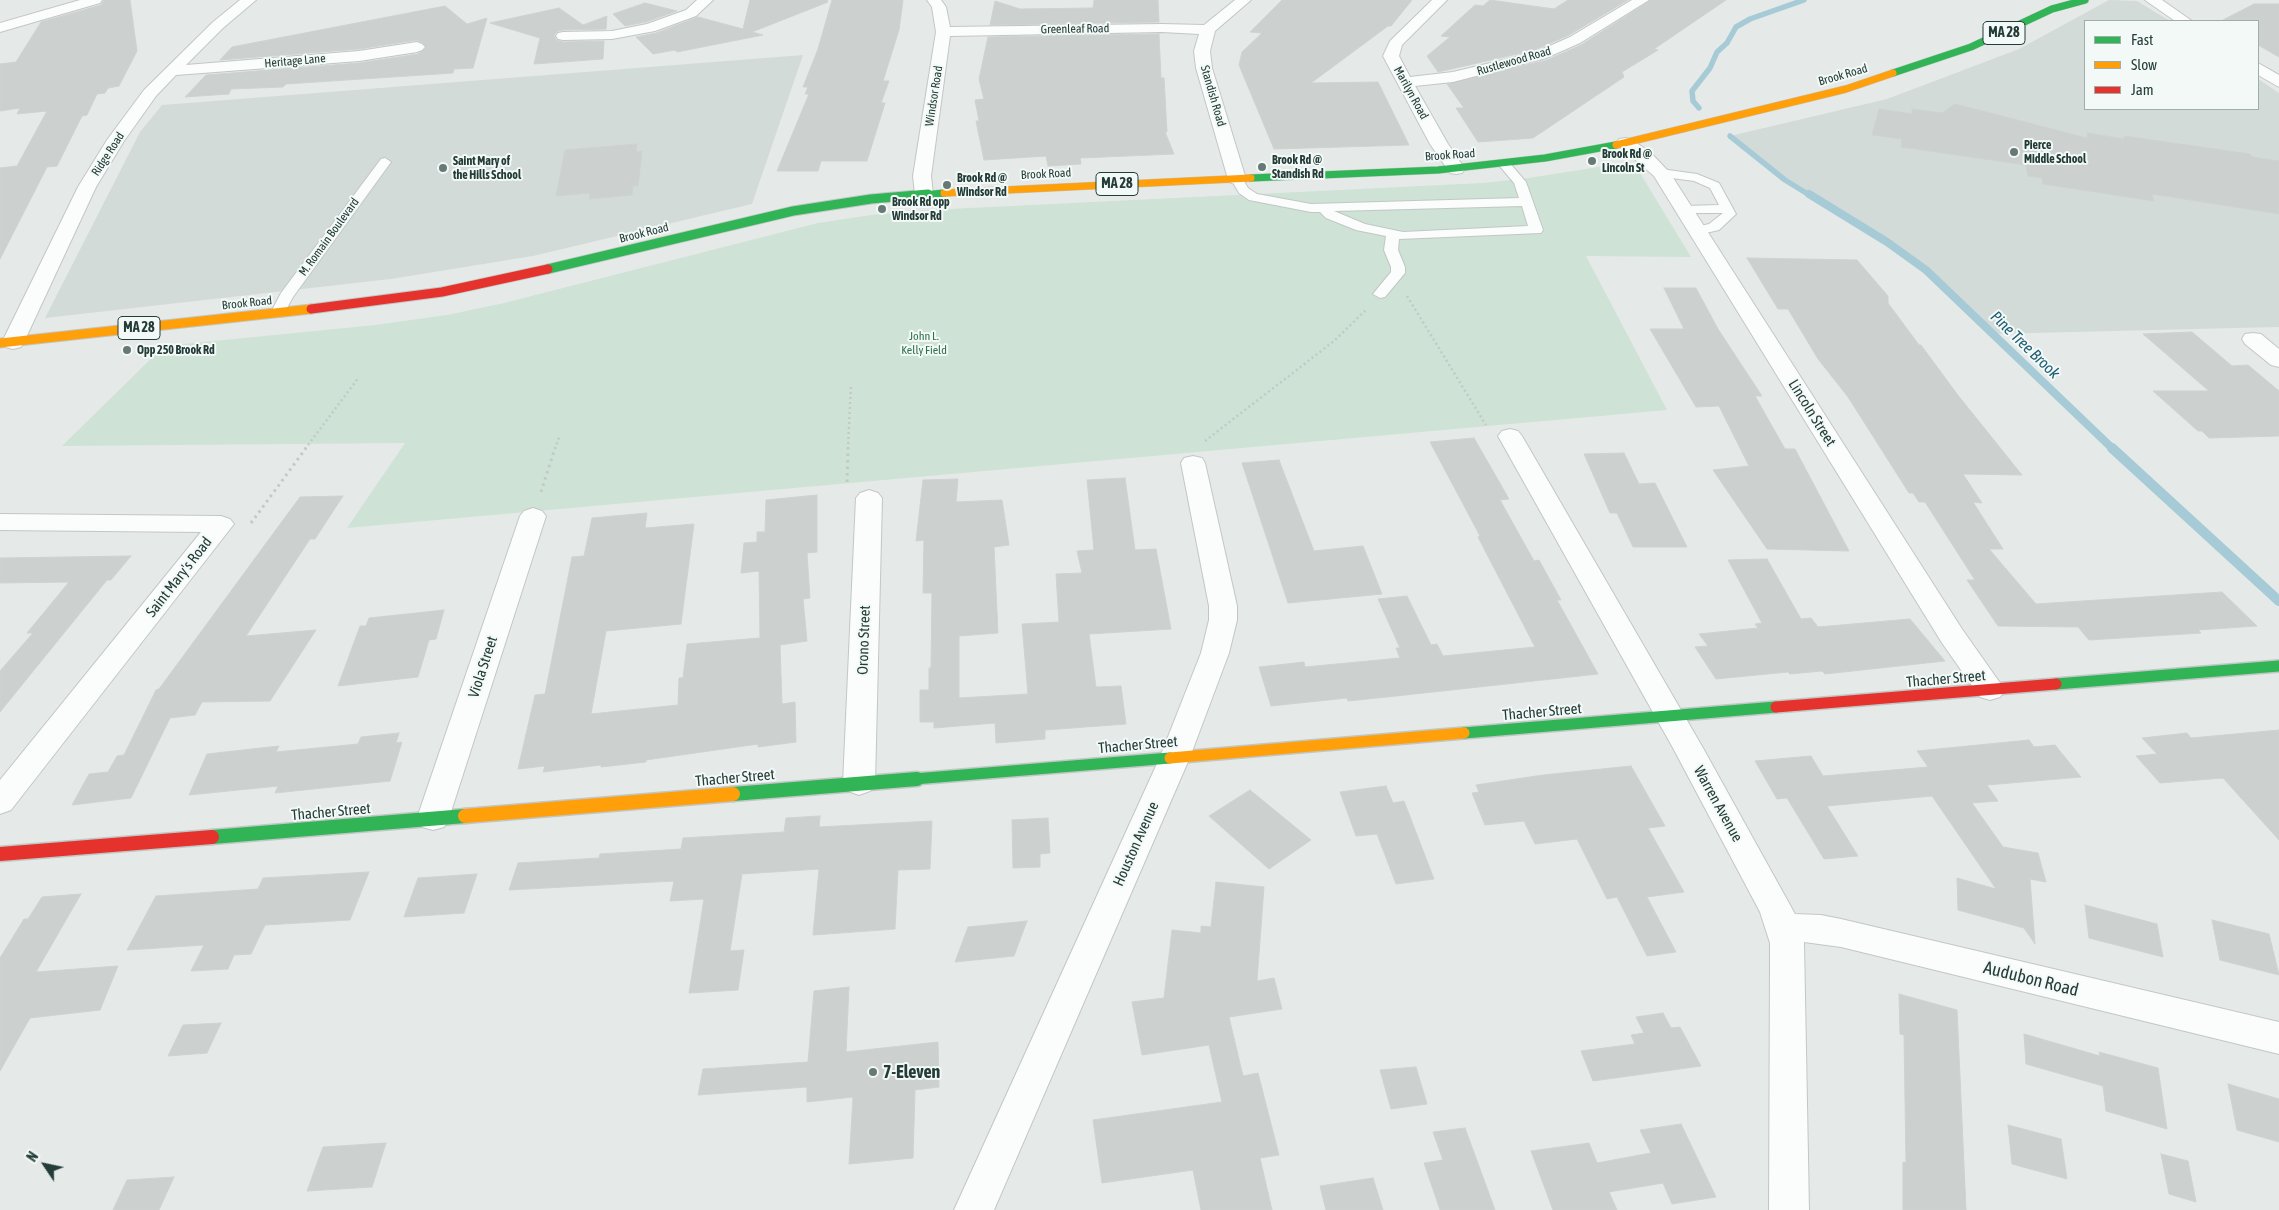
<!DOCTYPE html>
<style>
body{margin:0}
#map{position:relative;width:2279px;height:1210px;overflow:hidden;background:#e5eae8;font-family:"Asap Condensed",sans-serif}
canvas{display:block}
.legend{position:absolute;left:2084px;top:20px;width:175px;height:90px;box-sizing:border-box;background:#f3f9f6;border:1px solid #a0adaa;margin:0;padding:6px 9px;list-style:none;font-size:15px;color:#233c38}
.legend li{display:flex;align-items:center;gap:10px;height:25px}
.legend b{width:25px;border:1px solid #a0adaa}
.north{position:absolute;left:20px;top:1140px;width:50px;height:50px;-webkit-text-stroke:4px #f3f9f6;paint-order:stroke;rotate:304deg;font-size:14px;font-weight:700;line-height:20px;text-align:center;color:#233c38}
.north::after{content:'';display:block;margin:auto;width:18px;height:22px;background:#233c38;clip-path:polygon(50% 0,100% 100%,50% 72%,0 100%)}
</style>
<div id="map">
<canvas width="2279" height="1210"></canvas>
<ul class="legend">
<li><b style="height:6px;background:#30b455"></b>Fast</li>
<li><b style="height:6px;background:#ff9f0a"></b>Slow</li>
<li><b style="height:6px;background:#e5322d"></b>Jam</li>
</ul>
<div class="north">N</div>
</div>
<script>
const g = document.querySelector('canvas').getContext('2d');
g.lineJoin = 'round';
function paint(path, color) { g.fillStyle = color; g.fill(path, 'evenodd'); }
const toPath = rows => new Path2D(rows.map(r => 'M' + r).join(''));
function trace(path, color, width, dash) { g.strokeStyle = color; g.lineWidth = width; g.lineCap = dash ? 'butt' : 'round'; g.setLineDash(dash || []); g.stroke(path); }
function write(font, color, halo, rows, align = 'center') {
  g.font = font + ' "Asap Condensed",sans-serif'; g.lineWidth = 4; g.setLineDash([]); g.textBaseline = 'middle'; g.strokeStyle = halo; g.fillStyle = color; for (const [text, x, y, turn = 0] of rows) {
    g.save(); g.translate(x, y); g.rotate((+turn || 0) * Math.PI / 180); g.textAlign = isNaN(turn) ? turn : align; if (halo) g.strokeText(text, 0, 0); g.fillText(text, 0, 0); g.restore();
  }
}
paint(toPath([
 [2109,0,2137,1,2170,21,2085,21,2085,109,2258,109,2258,79,2279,93,2279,327,1992,334,1926,270,1911,258,1785,180,1730,136,1887,99,2019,49],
 [803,55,752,204,533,256,391,279,45,318,140,132,162,105]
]), '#d3dbd8');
paint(toPath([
 [1611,165,1629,166,1640,173,1691,257,1586,256,1667,410,347,528,405,443,62,446,164,346,375,325,447,315,504,303,818,223,871,215,929,210,1483,183,1529,178]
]), '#cee2d6');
trace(toPath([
 [1699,108,1693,101,1692,91,1710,68,1717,52,1727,43,1736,27,1750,19,1804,0],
 [1730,136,1785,180,1811,196]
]), '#a7cbd6', 5.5);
trace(toPath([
 [1809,194,1887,242,1926,270,2113,449]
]), '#a7cbd6', 8);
trace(toPath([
 [2112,448,2279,601]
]), '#a7cbd6', 10);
const building = toPath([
 [104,0,130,0,137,51,119,86,108,88,105,93,97,94,87,115,82,116,57,166,47,167,0,259,0,168,17,166,47,111,17,114,20,108,0,111,0,64,16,62,41,22,101,5,104,0],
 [750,0,827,0,828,2,752,32,763,35,677,52,675,50,653,54,636,37,656,33,698,17,743,29,750,0],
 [832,0,903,0,899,30,883,81,889,81,881,103,885,103,867,161,821,161,818,171,777,171,809,94,805,94,808,87,803,87,818,49,832,0],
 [1094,0,1158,0,1159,22,990,25,995,1,1020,9,1093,8,1094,0],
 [1282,0,1412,0,1391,26,1388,26,1311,83,1378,82,1409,145,1274,149,1239,65,1242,52,1262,33,1250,32,1282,0],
 [1490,0,1554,9,1568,0,1628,0,1569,35,1535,50,1438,72,1427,56,1450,37,1441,36,1475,5,1483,6,1490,0],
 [1651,0,1726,0,1654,49,1658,50,1622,72,1624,77,1533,138,1478,142,1456,108,1464,108,1447,84,1547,60,1581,45,1651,0],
 [645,3,677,11,646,22,625,26,613,14,645,3],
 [2254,4,2279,4,2279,57,2258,45,2258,21,2221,21,2254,4],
 [445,6,467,24,487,18,473,68,454,69,453,73,286,84,283,87,231,89,229,94,185,97,206,75,359,63,418,54,427,47,423,43,417,40,359,49,220,60,232,47,445,6],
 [559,8,583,25,607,16,606,29,563,30,558,31,554,35,556,40,563,42,604,41,603,59,534,64,540,38,490,23,559,8],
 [1159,34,1161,78,1164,78,1167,132,1165,132,1174,154,1080,158,1081,164,1048,166,1046,156,984,160,976,121,979,121,975,100,984,99,979,79,988,37,1159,34],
 [1955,104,2087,138,2087,133,2124,139,2124,136,2250,154,2253,157,2279,161,2279,214,2152,194,2154,201,2043,184,2042,178,2028,176,2026,165,1901,147,1902,139,1872,135,1879,109,1912,114,1912,109,1942,113,1955,104],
 [637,144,636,152,642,151,638,186,633,186,632,195,589,199,590,193,556,196,565,150,637,144],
 [1747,258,1857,260,1888,296,1888,303,1919,345,1921,345,1957,394,2022,475,1963,474,1982,503,1973,502,2003,549,1989,549,2036,604,2222,592,2257,626,2198,630,2201,633,2089,640,2078,627,1998,626,1967,580,1975,580,1925,502,1919,502,1913,493,1909,493,1848,397,1818,359,1788,309,1778,309,1747,258],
 [1664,288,1696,288,1718,329,1762,396,1755,396,1785,449,1795,449,1849,551,1767,549,1713,470,1749,466,1719,406,1696,407,1650,329,1684,329,1664,288],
 [2192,332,2232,366,2248,365,2279,391,2279,436,2209,438,2202,431,2198,431,2153,391,2209,391,2143,334,2192,332],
 [1474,438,1509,499,1500,500,1534,561,1539,560,1561,600,1557,600,1598,674,1387,697,1348,701,1347,698,1271,706,1259,667,1304,662,1305,667,1400,658,1396,648,1400,648,1378,599,1407,596,1431,645,1437,644,1443,656,1535,647,1478,537,1480,536,1430,442,1474,438],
 [1624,453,1639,484,1655,483,1687,547,1633,547,1617,513,1610,513,1584,454,1624,453],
 [1279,460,1314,551,1363,546,1382,594,1288,603,1242,463,1279,460],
 [1125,478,1135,550,1156,549,1171,629,1089,634,1096,687,1121,686,1126,724,1045,730,1045,739,996,743,995,723,934,728,934,722,920,722,920,690,929,690,929,668,931,668,932,593,923,593,924,540,916,541,923,480,958,479,956,502,1002,500,1009,545,994,547,998,633,959,636,959,698,1028,694,1022,624,1059,622,1056,574,1082,573,1077,551,1094,550,1087,480,1125,478],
 [817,495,817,552,807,553,810,598,803,599,807,641,780,645,782,704,795,702,796,742,758,747,758,744,646,760,646,762,601,767,601,765,543,772,545,766,518,769,535,695,545,694,572,557,584,556,592,518,647,513,645,528,694,524,681,624,606,631,591,714,678,705,679,678,683,678,687,644,760,638,759,571,741,573,744,543,757,542,757,532,765,532,766,500,817,495],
 [343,496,315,539,310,539,246,636,316,630,270,701,202,702,195,715,170,718,131,798,72,805,89,774,108,772,117,756,124,755,156,690,159,689,300,497,343,496],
 [131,556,111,580,107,580,0,712,0,671,33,633,27,633,69,582,0,583,0,558,131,556],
 [1767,559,1801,619,1811,618,1818,627,1910,619,1945,661,1825,674,1822,671,1790,674,1788,672,1716,679,1695,647,1708,646,1699,634,1758,628,1755,624,1762,623,1728,560,1767,559],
 [444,610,436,639,429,640,418,677,338,686,360,626,366,626,369,618,444,610],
 [2279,730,2279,840,2223,778,2160,783,2136,756,2157,754,2142,738,2187,733,2191,738,2279,730],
 [399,733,396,743,402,742,390,781,275,793,278,786,189,795,207,754,279,746,276,752,358,744,361,737,399,733],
 [2029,740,2034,747,2055,745,2081,777,1987,785,1998,801,1972,803,2003,847,2038,853,2046,882,2030,879,2035,944,2024,928,1958,910,1957,878,1996,889,1932,796,1827,806,1858,856,1824,859,1787,798,1777,799,1755,761,1811,756,1823,776,1928,767,1917,751,2029,740],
 [1631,766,1665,826,1648,828,1684,892,1647,897,1676,952,1647,956,1617,897,1607,899,1577,839,1535,844,1524,821,1485,825,1472,793,1479,792,1476,785,1543,775,1631,766],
 [1386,786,1393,803,1404,801,1434,879,1396,884,1377,834,1356,836,1340,792,1386,786],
 [1250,790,1311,840,1269,869,1209,816,1250,790],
 [820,816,819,827,932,821,930,869,898,870,895,929,813,935,819,869,742,874,730,951,744,950,738,990,689,993,704,899,670,901,674,881,509,890,518,863,599,858,600,854,681,849,683,838,784,832,786,818,820,816],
 [1048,818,1050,853,1040,854,1040,867,1013,868,1012,820,1048,818],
 [369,872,350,920,265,925,251,954,234,955,228,969,191,971,204,945,127,950,156,896,258,889,263,878,369,872],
 [477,874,464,913,404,917,418,878,477,874],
 [1216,882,1264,887,1257,981,1274,978,1282,1009,1229,1017,1243,1076,1258,1073,1279,1155,1260,1158,1272,1210,1201,1210,1193,1170,1102,1183,1093,1120,1222,1102,1209,1045,1142,1055,1132,1002,1164,998,1172,930,1201,933,1201,926,1211,927,1216,882],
 [81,894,36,972,118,966,100,1010,30,1018,0,1071,0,958,24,919,28,919,42,897,81,894],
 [2085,905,2157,924,2163,957,2089,938,2085,905],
 [2212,920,2269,934,2279,975,2220,960,2212,920],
 [1027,921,1014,956,955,962,968,927,1027,921],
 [849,987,846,1052,938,1042,939,1087,915,1090,913,1158,849,1164,853,1097,807,1102,807,1087,698,1095,703,1069,808,1062,814,991,849,987],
 [1899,994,1957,1010,1966,1210,1903,1210,1903,1162,1906,1163,1904,1035,1900,1034,1899,994],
 [1663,1013,1671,1028,1680,1027,1701,1066,1593,1081,1581,1051,1635,1044,1631,1035,1644,1033,1636,1017,1663,1013],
 [221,1023,207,1053,168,1056,183,1025,221,1023],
 [2024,1034,2100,1056,2099,1052,2158,1068,2167,1129,2106,1111,2103,1086,2026,1064,2024,1034],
 [1416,1067,1427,1104,1391,1109,1380,1070,1416,1067],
 [2228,1084,2279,1099,2279,1142,2237,1130,2228,1084],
 [1681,1124,1716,1197,1672,1204,1663,1183,1609,1192,1617,1210,1553,1210,1531,1151,1589,1143,1597,1163,1651,1153,1640,1130,1681,1124],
 [2008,1125,2061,1139,2067,1179,2012,1164,2008,1125],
 [1465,1128,1495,1210,1440,1210,1424,1163,1443,1160,1433,1132,1465,1128],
 [386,1143,372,1187,307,1191,323,1147,386,1143],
 [2161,1154,2188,1161,2196,1202,2169,1194,2161,1154],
 [174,1177,159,1210,113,1210,127,1180,174,1177],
 [1373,1178,1383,1210,1326,1210,1320,1186,1373,1178]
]);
paint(building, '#ccd1cf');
trace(building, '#cdd3d1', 1);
const lane = toPath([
 [385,158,391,162,293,297,282,317,272,317,270,314,281,293,381,159,385,158],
 [1504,160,1508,161,1526,182,1543,230,1541,233,1399,239,1398,250,1405,267,1405,273,1385,297,1380,298,1373,294,1391,272,1391,267,1384,250,1386,236,1356,230,1326,218,1320,212,1311,212,1249,200,1239,193,1231,179,1233,176,1241,176,1248,188,1257,194,1311,204,1519,198,1514,183,1498,164,1504,160],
 [1522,206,1528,226,1403,232,1365,224,1334,211,1522,206],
 [1661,169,1697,174,1719,183,1736,214,1719,230,1697,235,1692,234,1690,231,1692,228,1709,224,1723,213,1679,213,1678,210,1679,207,1684,206,1719,205,1710,188,1694,181,1657,176,1655,173,1661,169]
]);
const street = toPath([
 [80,0,102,0,100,3,0,32,0,23,80,0],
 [240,0,256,0,223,28,186,65,359,51,417,42,422,44,425,47,422,50,417,52,359,61,176,75,156,96,124,141,96,187,24,342,21,347,13,349,5,347,2,342,78,187,107,140,144,90,213,22,240,0],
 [697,0,713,0,696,16,655,31,612,39,563,40,558,39,556,36,558,33,563,32,612,31,647,24,686,10,697,0],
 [927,0,941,0,946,7,950,27,1162,24,1204,25,1235,0,1251,0,1215,31,1210,51,1212,68,1246,179,1243,183,1237,184,1231,183,1228,179,1196,68,1194,51,1199,34,1162,32,950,36,931,176,933,194,931,198,924,200,917,198,915,194,913,176,936,32,932,7,927,0],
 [1432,0,1447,0,1402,45,1399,56,1410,77,1453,72,1536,52,1570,37,1632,0,1649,0,1580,43,1546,58,1453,82,1415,86,1448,144,1465,169,1462,173,1456,174,1450,173,1430,144,1383,56,1390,41,1432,0],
 [2145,0,2162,0,2192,21,2175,21,2145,0],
 [2258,63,2279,75,2279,87,2258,75,2258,63],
 [1625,138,1631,139,1651,153,1670,173,1962,629,2000,683,2005,690,2000,697,1990,700,1980,697,1942,643,1654,176,1616,143,1619,139,1625,138],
 [2253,333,2261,334,2279,349,2279,367,2271,365,2245,344,2242,339,2245,334,2253,333],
 [1510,429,1518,431,1522,436,1703,748,1795,914,1821,915,1841,919,2279,1022,2279,1054,1841,947,1804,942,1809,1210,1769,1210,1770,962,1770,943,1760,912,1673,748,1498,436,1502,431,1510,429],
 [1193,456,1202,458,1205,463,1237,606,1237,620,1229,653,1190,757,994,1210,954,1210,1160,757,1201,653,1209,620,1209,606,1181,463,1184,458,1193,456],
 [869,490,878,493,882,498,875,783,870,791,859,795,848,791,843,783,856,498,860,493,869,490],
 [533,508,542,511,546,516,449,818,444,827,433,830,422,827,417,818,520,516,524,511,533,508],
 [0,514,221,516,230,519,234,524,11,810,0,814,0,780,201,532,0,530,0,514]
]);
const fastFar3 = toPath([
 [1893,73,1971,47,2052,9,2085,0],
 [1251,178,1438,170,1545,158,1616,145],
 [913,196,944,193]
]);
const fastFar2 = toPath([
 [548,269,793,211,871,199,928,194]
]);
const fastFar1 = toPath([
 [2056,684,2279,666],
 [1464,733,1776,707],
 [902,780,1170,758]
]);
const fast = toPath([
 [733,794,917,779],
 [212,837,465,816]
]);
const slowFar3 = toPath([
 [1616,145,1846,89,1893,73],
 [944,193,1251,178]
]);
const slowFar2 = toPath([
 [0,343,311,309]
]);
const slowFar1 = toPath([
 [1170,758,1464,733]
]);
const slow = toPath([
 [465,816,733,794]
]);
const jamFar2 = toPath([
 [311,309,442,292,548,269]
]);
const jamFar1 = toPath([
 [1776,707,2056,684]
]);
const jam = toPath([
 [0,854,212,837]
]);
trace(lane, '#c2c7c5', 2);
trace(street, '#c2c7c5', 2);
trace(fastFar3, '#c0c7c5', 8);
trace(fastFar2, '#c0c7c5', 11);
trace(fastFar1, '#c0c7c5', 14);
trace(fast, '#c0c7c5', 17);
trace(slowFar3, '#c0c7c5', 8);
trace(slowFar2, '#c0c7c5', 11);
trace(slowFar1, '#c0c7c5', 14);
trace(slow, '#c0c7c5', 17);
trace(jamFar2, '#c0c7c5', 11);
trace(jamFar1, '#c0c7c5', 14);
trace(jam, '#c0c7c5', 17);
trace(toPath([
 [1407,296,1486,425],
 [1205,441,1334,341,1367,309],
 [305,449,359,377],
 [555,449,559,437],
 [848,449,851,384]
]), '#c2cac8', 2.5, [2, 3]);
trace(toPath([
 [847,482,848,448],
 [541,492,555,448],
 [251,523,306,448]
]), '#c2cac8', 3, [2.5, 4]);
paint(lane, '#fbfcfc');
paint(street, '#fbfcfc');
trace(fastFar3, '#30b455', 7);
trace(fastFar2, '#30b455', 9);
trace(fastFar1, '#30b455', 11);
trace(fast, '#30b455', 14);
trace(slowFar3, '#ff9f0a', 7);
trace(slowFar2, '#ff9f0a', 9);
trace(slowFar1, '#ff9f0a', 11);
trace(slow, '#ff9f0a', 14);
trace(jamFar2, '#e5322d', 9);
trace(jamFar1, '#e5322d', 11);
trace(jam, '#e5322d', 14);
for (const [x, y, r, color] of [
 [2014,152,5,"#677976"],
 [1592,161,5,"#677976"],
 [1262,167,5,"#677976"],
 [443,168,5,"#677976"],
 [947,185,5,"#677976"],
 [882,209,5,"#677976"],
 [127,350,5,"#677976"],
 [873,1072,5,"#677976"]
]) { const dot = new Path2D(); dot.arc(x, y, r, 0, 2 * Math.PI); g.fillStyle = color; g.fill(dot); trace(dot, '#f3f9f6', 2); }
write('12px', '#233c38', '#f3f9f6', [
 ["Greenleaf Road",1075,29,-1],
 ["Heritage Lane",295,61,-5],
 ["Rustlewood Road",1514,61,-16],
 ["Brook Road",1843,75,-16],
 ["Marilyn Road",1411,93,61],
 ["Windsor Road",934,96,-81],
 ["Standish Road",1213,96,74],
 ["Ridge Road",108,154,-57],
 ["Brook Road",1450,155,-4],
 ["Brook Road",1046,174,-3],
 ["Brook Road",644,233,-14],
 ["M. Romain Boulevard",329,237,-54],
 ["Brook Road",247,303,-6]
]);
write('bold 12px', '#233c38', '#f3f9f6', [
 ["Pierce",2024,145],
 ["Middle School",2024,159],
 ["Brook Rd @",1602,154],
 ["Lincoln St",1602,168],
 ["Brook Rd @",1272,160],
 ["Standish Rd",1272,174],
 ["Saint Mary of",453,161],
 ["the Hills School",453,175],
 ["Brook Rd @",957,178],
 ["Windsor Rd",957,192],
 ["Brook Rd opp",892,202],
 ["Windsor Rd",892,216],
 ["Opp 250 Brook Rd",137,350]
], 'left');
write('12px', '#2f714f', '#f3f9f6', [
 ["John L.",924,336],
 ["Kelly Field",924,350]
]);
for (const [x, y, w] of [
 [2004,33,42],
 [1117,184,42],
 [139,328,42]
]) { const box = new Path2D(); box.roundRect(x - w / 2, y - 11.5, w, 23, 4); g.fillStyle = '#f3f9f6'; g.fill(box); trace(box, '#233c38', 1); }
write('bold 14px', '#233c38', null, [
 ["MA 28",2004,33],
 ["MA 28",1117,184],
 ["MA 28",139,328]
]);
write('15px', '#233c38', '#f3f9f6', [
 ["Lincoln Street",1812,413,58],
 ["Saint Mary's Road",179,577,-52],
 ["Orono Street",864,640,-88],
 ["Viola Street",483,667,-72],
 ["Thacher Street",1946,679,-5],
 ["Thacher Street",1542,712,-5],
 ["Thacher Street",1138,745,-5],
 ["Thacher Street",735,778,-5],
 ["Warren Avenue",1718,804,61],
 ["Thacher Street",331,812,-5],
 ["Houston Avenue",1136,844,-66]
]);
write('italic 16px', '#205f76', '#f3f9f6', [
 ["Pine Tree Brook",2025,345,44]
]);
write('18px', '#233c38', '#f3f9f6', [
 ["Audubon Road",2031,979,14]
]);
write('bold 18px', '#233c38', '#f3f9f6', [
 ["7-Eleven",883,1072]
], 'left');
</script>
